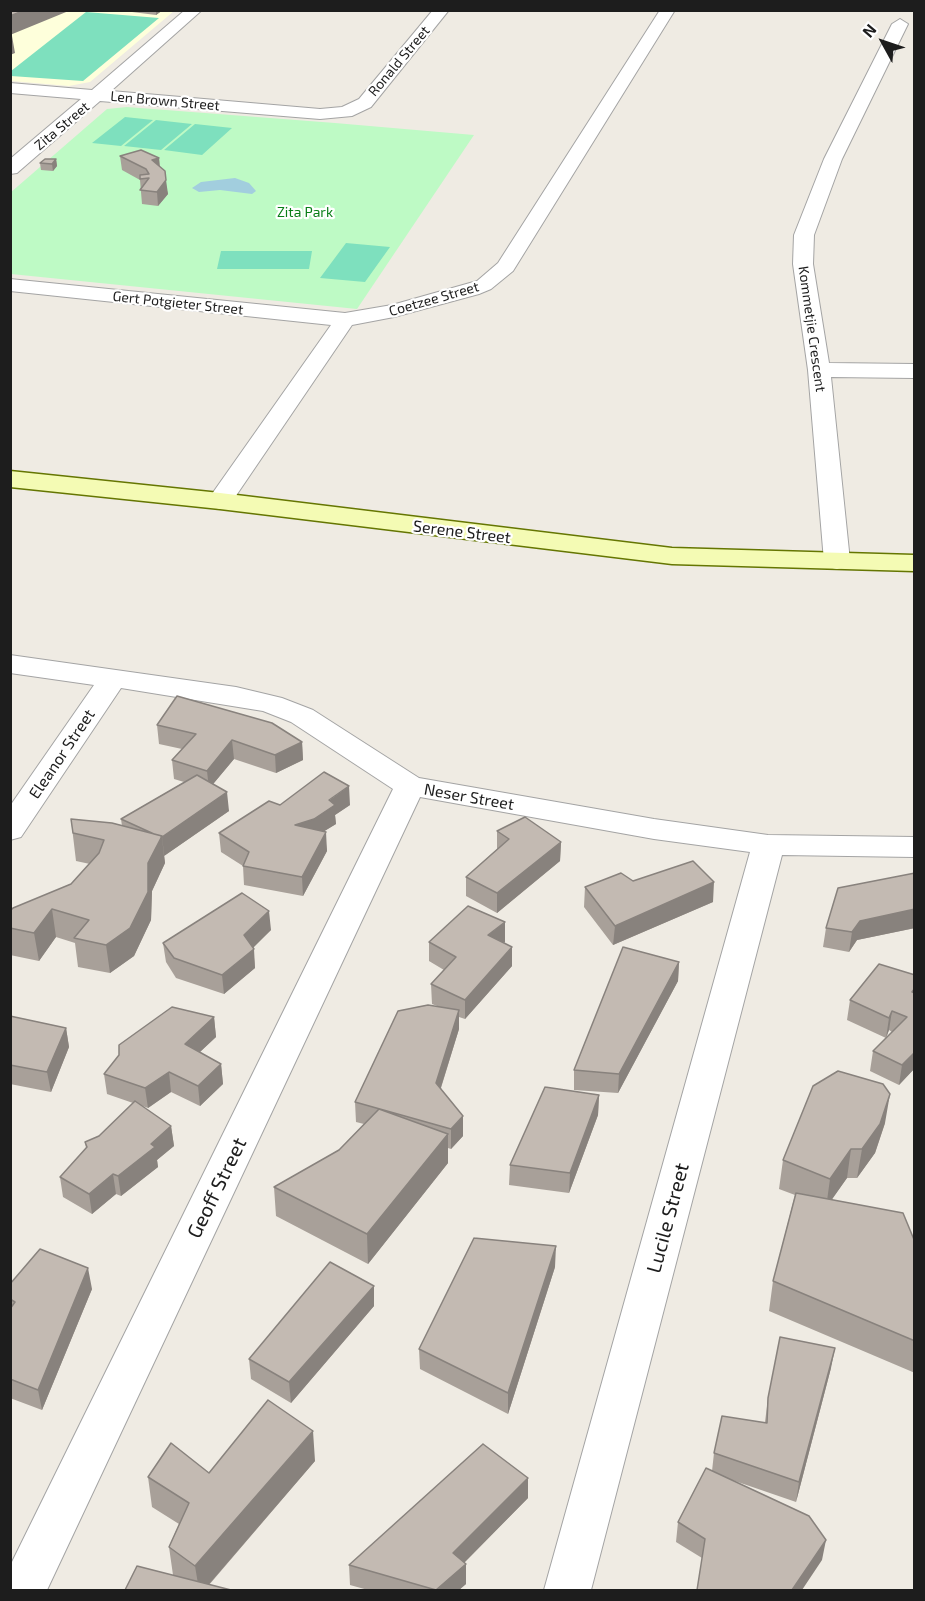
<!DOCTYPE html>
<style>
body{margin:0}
#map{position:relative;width:925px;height:1601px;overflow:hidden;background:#efebe3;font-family:"Exo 2",sans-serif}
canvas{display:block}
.frame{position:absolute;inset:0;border:12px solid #1d1d1d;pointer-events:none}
.north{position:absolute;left:853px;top:12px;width:60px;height:60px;-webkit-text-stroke:4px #fff;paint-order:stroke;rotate:310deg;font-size:16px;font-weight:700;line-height:24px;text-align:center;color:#1d1d1d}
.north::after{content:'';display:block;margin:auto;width:21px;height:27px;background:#1d1d1d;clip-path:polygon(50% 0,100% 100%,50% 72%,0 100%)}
</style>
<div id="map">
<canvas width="925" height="1601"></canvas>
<div class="frame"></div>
<div class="north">N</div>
</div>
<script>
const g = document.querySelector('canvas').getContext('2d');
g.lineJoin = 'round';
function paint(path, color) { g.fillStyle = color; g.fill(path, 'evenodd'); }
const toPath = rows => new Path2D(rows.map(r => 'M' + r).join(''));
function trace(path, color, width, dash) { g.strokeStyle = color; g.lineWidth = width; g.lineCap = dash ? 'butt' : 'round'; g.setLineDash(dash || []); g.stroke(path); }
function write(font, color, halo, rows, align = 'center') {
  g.font = font + ' "Exo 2",sans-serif'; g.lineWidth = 4.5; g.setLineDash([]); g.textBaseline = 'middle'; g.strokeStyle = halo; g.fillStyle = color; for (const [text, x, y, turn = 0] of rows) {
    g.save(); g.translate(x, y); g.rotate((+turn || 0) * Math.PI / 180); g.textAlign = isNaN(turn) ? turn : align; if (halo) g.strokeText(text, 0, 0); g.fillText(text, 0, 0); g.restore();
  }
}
paint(toPath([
 [10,11,174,11,90,82,69,86,11,81]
]), '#feffdb');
paint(toPath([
 [127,107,335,123,474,135,357,309,11,274,10,193,107,109]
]), '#befac5');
paint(toPath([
 [86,12,159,18,83,81,11,76,11,71],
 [125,117,153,120,121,146,92,143],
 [156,120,192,124,161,150,124,146],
 [195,124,232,128,202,155,164,150],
 [346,243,390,247,365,282,320,278],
 [221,251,312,251,309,269,217,269]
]), '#7ee0be');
paint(toPath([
 [235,178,249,183,256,191,252,194,220,190,199,192,192,188,201,182]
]), '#a2cede');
const street = toPath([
 [185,10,202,10,111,91,320,109,342,107,359,99,433,10,449,10,371,107,352,116,320,119,100,101,17,173,10,174,10,159,81,99,10,93,10,83,92,90,185,10],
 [660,10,675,10,513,271,491,289,479,294,394,317,352,325,229,506,220,509,211,506,207,501,331,325,10,291,10,279,345,313,392,305,477,281,498,263,660,10],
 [900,19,908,24,842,159,814,235,813,264,829,363,914,364,914,378,831,377,850,561,846,567,837,569,828,567,824,561,808,370,793,264,794,235,824,159,892,24,900,19],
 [10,655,236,687,282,698,313,710,419,778,654,819,768,835,914,837,914,857,782,855,591,1590,544,1590,750,852,654,839,420,797,47,1590,10,1590,10,1566,393,789,291,722,263,711,121,688,21,837,10,840,10,806,94,685,10,673,10,655]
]);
const secondary = toPath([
 [10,471,220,493,672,548,914,555,914,571,672,564,220,509,10,487,10,471]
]);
trace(street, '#a4a4a4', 2);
trace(secondary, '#657602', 3);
paint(street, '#fff');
paint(secondary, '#f4fbb4');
paint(toPath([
 [116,10,163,10,156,15],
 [120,156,159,158,160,167,168,194,158,206,142,204,140,180,122,170],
 [56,159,57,166,53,171,41,170,40,163],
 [157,725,302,742,303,760,276,773,234,759,213,784,229,811,164,856,165,863,152,891,151,920,134,956,110,973,78,967,75,943,56,937,39,961,10,955,10,911,71,884,90,864,76,861,71,819,122,826,121,819,184,782,174,779,172,760,182,749,159,744],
 [280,805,350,805,335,815,336,824,324,831,327,851,303,896,244,885,243,866,221,852,219,833],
 [497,831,561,842,560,861,497,913,466,896,466,877,497,849],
 [915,873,915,928,857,940,849,952,823,947,826,928],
 [633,881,713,902,613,945,584,907,585,887],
 [271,930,253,947,255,968,224,994,176,978,166,962,163,943],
 [429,942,505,942,504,943,512,966,465,1019,459,1017,459,1029,441,1088,463,1136,451,1149,448,1148,448,1163,368,1264,276,1216,274,1187,339,1150,364,1124,356,1122,355,1102,437,1006,432,1004,431,984,444,970,429,961],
 [679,962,678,981,618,1093,574,1090,574,1070],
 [915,975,915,1068,899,1085,870,1071,873,1051,886,1038,847,1020,850,1000],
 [889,1030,892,1032,886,1038],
 [10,1016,66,1028,69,1047,51,1092,10,1084],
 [214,1017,216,1037,200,1052,221,1064,223,1084,200,1106,171,1092,148,1108,140,1105,171,1126,174,1146,157,1160,158,1167,121,1196,116,1194,92,1214,63,1197,60,1177,86,1148,85,1142,99,1136,133,1103,107,1094,104,1074],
 [599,1095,598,1115,569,1193,509,1185,510,1165],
 [885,1123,875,1153,857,1178,847,1178,831,1200,915,1242,915,1373,769,1311,773,1281,795,1195,779,1189,783,1160],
 [555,1267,508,1414,420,1369,419,1349],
 [10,1284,92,1289,42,1410,10,1398],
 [374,1286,374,1306,291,1403,251,1379,249,1359],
 [831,1368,796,1502,732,1480,822,1560,702,1558,676,1542,678,1522,712,1471,714,1453,765,1422,768,1398],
 [315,1461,209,1585,173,1575,169,1547,179,1524,152,1507,148,1477,209,1473],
 [528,1478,528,1498,464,1563,466,1564,466,1584,459,1590,368,1590,350,1585,349,1565]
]), '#a8a099');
paint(toPath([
 [25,10,71,10,10,35,10,16],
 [156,10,163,10,156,15],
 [10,36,12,36,15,53,10,55],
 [159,158,160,172,152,160],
 [56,159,57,166,53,171,52,164],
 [166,180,168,194,158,206,157,192],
 [232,740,234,759,209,789,207,771],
 [302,742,303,760,276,773,275,755],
 [349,786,350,805,335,815,336,824,315,837,295,825],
 [227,792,229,811,164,856,162,837],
 [326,832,327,851,303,896,302,877],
 [162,836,165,863,152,891,151,920,134,956,110,973,106,945],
 [561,842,560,861,497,913,497,893],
 [714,882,713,902,613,945,615,926],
 [52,909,56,937,39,961,34,933],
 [915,909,915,928,857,940,849,952,852,932,860,921],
 [269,911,271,930,246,955,244,935],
 [505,922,505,942,488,955,488,935],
 [512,947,512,966,465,1019,465,1000],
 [254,949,255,968,224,994,222,975],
 [679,962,678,981,618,1093,619,1074],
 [459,1010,459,1029,436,1103,436,1083],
 [892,1011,889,1030,886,1038,889,1018],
 [214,1017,216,1037,187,1064,185,1044],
 [66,1028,69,1047,51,1092,47,1072],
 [915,1052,915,1068,899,1085,902,1065],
 [221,1064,223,1084,200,1106,198,1086],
 [169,1072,171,1092,148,1108,145,1088],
 [890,1094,885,1123,875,1153,857,1178,862,1149],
 [599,1095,598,1115,569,1193,570,1173],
 [463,1116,463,1136,451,1149,451,1129],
 [171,1126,174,1146,157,1160,158,1167,121,1196,118,1176,151,1144],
 [448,1134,448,1163,368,1264,367,1234],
 [851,1149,847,1178,826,1208,830,1179],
 [113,1174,116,1194,92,1214,89,1194],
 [556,1246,555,1267,508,1414,508,1393],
 [88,1268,92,1289,42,1410,38,1390],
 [374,1286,374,1306,291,1403,289,1382],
 [835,1348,831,1368,796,1502,799,1482],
 [313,1431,315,1461,204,1590,199,1590,195,1566],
 [528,1478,528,1498,453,1574,453,1553],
 [826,1540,822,1560,802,1590,792,1590],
 [466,1564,466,1584,459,1590,436,1590]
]), '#88827d');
const building = toPath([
 [10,10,25,10,10,16,10,10],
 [141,150,159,158,152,160,165,171,166,180,157,192,140,190,149,178,140,179,140,175,149,174,146,169,120,156,141,150],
 [45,159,56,159,52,164,40,163,45,159],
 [177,696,272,723,302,742,275,755,232,740,207,771,172,760,196,734,157,725,177,696],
 [324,772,349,786,329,800,335,805,314,819,295,825,326,832,302,877,243,866,249,852,219,833,269,801,280,805,324,772],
 [197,775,227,792,162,837,161,837,162,836,154,834,121,819,197,775],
 [525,817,561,842,497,893,466,877,509,839,497,831,525,817],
 [71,819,112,823,162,836,148,863,148,892,130,928,106,945,74,938,89,920,52,909,34,933,10,928,10,911,13,908,71,884,99,853,104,840,73,833,71,819],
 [693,861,714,882,615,926,585,887,621,873,633,881,693,861],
 [915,873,915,909,860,921,852,932,826,928,838,888,915,873],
 [242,893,269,911,244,935,254,949,222,975,174,958,163,943,242,893],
 [468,906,505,922,488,935,512,947,465,1000,431,984,456,957,429,942,468,906],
 [623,947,679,962,619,1074,574,1070,623,947],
 [879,964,915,975,915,988,912,992,915,993,915,1052,902,1065,873,1051,907,1017,892,1011,889,1018,850,1000,879,964],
 [428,1005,459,1010,436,1083,463,1116,451,1129,355,1102,398,1011,428,1005],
 [172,1007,214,1017,185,1044,221,1064,198,1086,169,1072,145,1088,104,1074,119,1055,119,1045,172,1007],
 [10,1016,66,1028,47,1072,10,1065,10,1016],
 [838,1071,883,1084,890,1094,880,1124,862,1149,851,1149,830,1179,783,1160,813,1086,838,1071],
 [545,1087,599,1095,570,1173,510,1165,545,1087],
 [135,1101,171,1126,151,1144,155,1147,118,1176,113,1174,89,1194,60,1177,87,1147,85,1142,99,1136,135,1101],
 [379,1109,448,1134,367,1234,274,1187,339,1150,379,1109],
 [796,1193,903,1213,915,1242,915,1341,773,1281,796,1193],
 [474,1238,556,1246,508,1393,419,1349,474,1238],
 [40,1249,88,1268,38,1390,10,1379,10,1309,15,1302,10,1299,10,1284,40,1249],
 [330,1262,374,1286,289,1382,249,1359,330,1262],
 [780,1337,835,1348,799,1482,714,1453,722,1416,767,1423,768,1398,780,1337],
 [268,1400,313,1431,195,1566,169,1547,189,1503,148,1477,171,1443,209,1473,268,1400],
 [483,1444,528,1478,453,1553,466,1564,436,1590,349,1565,483,1444],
 [706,1468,809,1516,826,1540,792,1590,697,1590,705,1539,678,1522,706,1468],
 [137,1566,231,1590,125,1590,137,1566]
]);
paint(building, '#c3bab2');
trace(building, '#88827d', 1.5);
write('14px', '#1d1d1d', '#fff', [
 ["Ronald Street",399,61,-50],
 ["Len Brown Street",165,101,5],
 ["Zita Street",62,126,-40],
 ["Coetzee Street",434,299,-16],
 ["Gert Potgieter Street",178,303,6],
 ["Kommetjie Crescent",812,329,82]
]);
write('14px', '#097e17', '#fff', [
 ["Zita Park",305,212]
]);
write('16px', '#1d1d1d', '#fff', [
 ["Serene Street",462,532,7],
 ["Eleanor Street",62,754,-56],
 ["Neser Street",469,797,10]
]);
write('20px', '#1d1d1d', '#fff', [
 ["Geoff Street",217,1188,-64],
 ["Lucile Street",668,1218,-75]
]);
</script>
